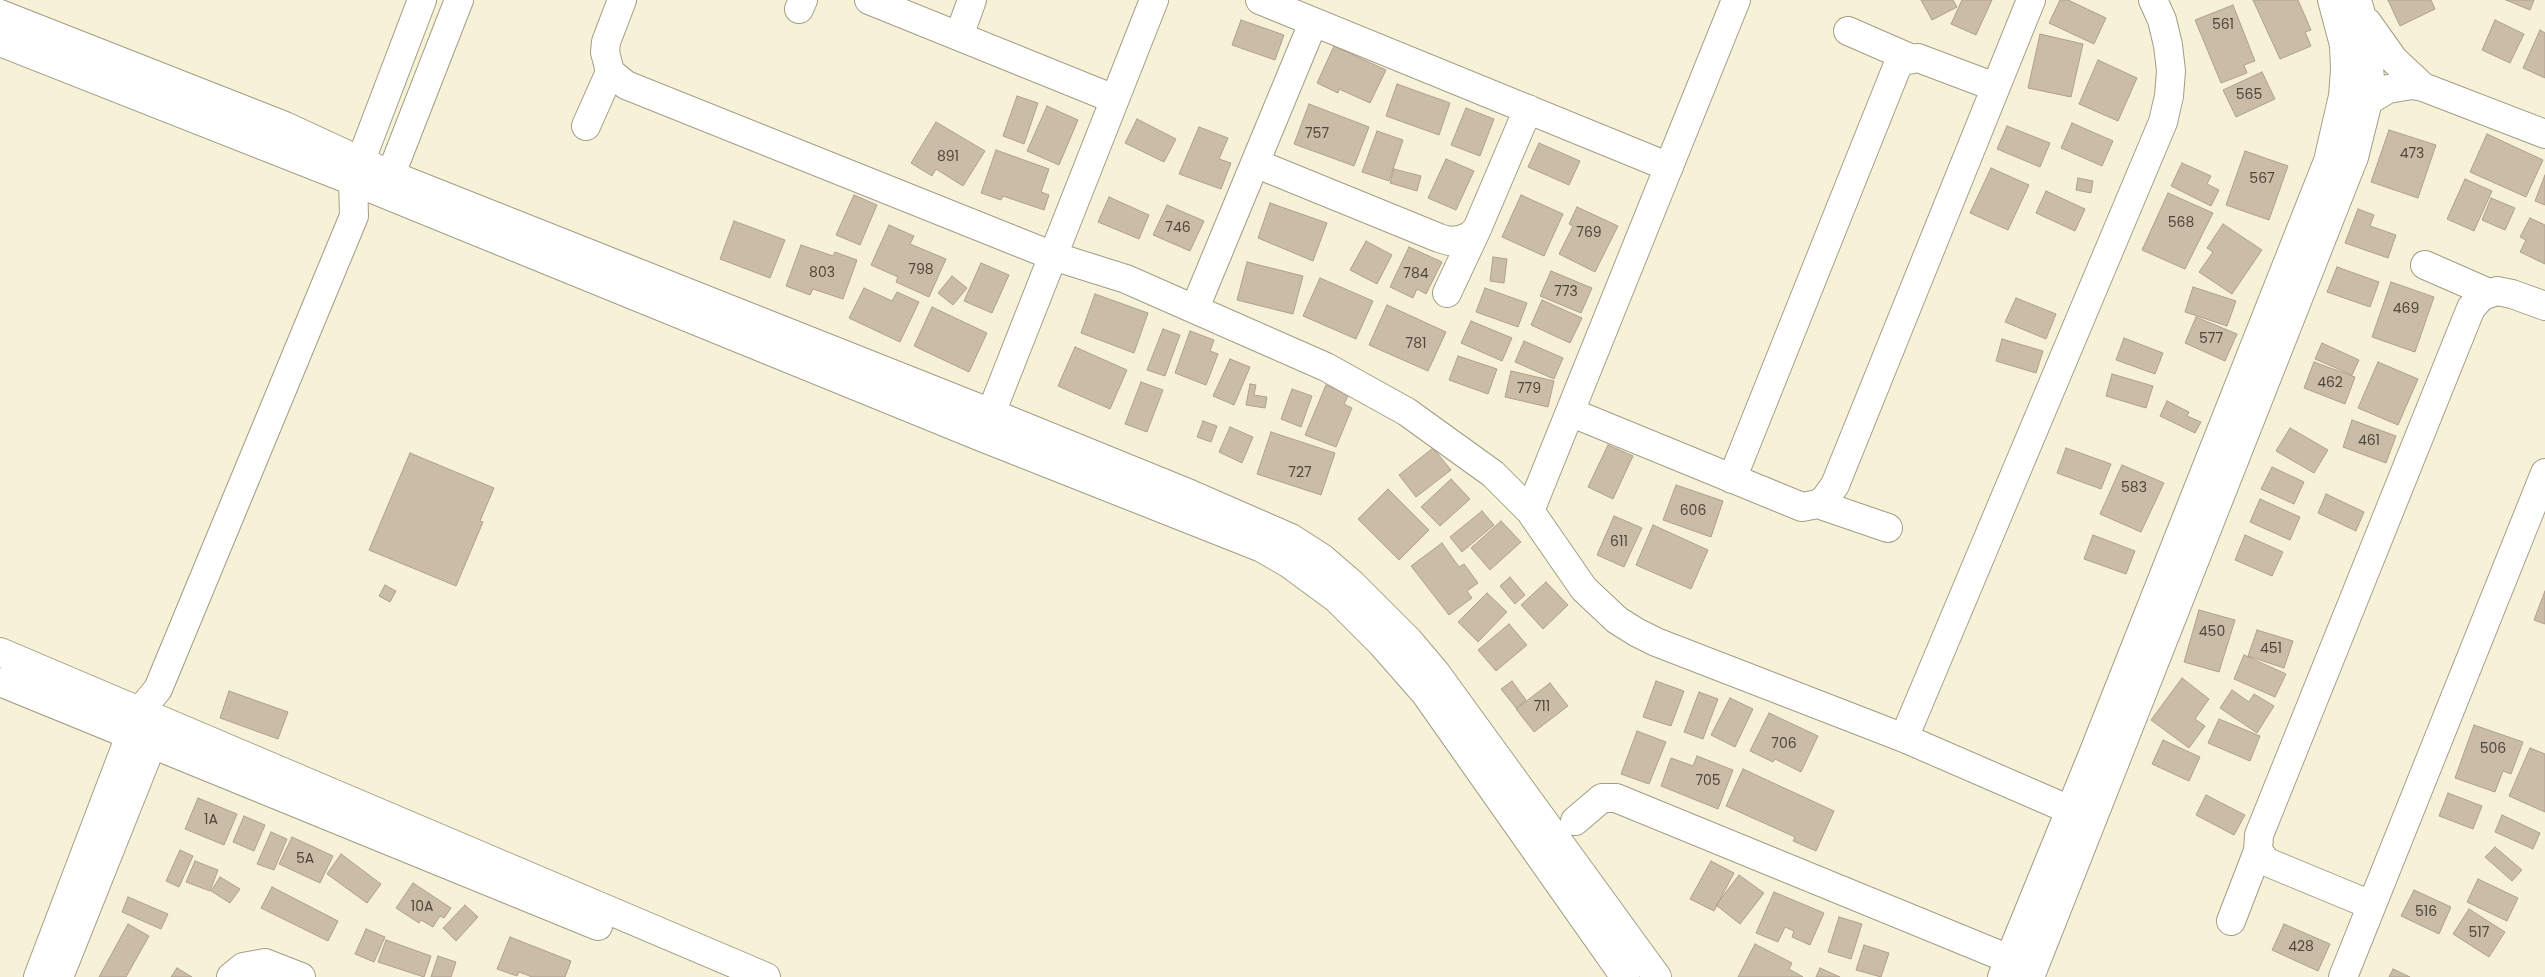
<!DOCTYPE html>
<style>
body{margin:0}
canvas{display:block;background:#f7f1d8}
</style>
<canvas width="2545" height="977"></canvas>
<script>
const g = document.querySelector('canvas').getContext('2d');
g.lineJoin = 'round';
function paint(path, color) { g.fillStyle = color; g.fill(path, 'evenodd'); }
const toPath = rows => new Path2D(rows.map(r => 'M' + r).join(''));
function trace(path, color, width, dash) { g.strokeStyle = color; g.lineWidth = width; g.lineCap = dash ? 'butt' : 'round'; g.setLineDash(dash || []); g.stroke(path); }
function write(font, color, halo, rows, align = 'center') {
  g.font = font + ' Poppins,sans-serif'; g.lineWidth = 5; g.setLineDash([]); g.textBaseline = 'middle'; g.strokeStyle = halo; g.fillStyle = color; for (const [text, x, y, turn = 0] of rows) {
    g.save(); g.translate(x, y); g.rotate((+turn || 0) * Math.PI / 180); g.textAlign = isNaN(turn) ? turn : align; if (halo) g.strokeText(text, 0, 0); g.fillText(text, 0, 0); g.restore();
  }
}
const building = toPath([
 [1921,0,1953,0,1957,7,1932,20,1921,0],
 [1962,0,1992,0,1976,35,1951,24,1962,0],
 [2060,0,2068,0,2106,18,2094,44,2049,23,2060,0],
 [2253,0,2298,0,2311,30,2305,32,2311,46,2280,59,2253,0],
 [2388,0,2431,0,2435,9,2400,26,2388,0],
 [2506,0,2534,0,2530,10,2506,0],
 [2233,5,2255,61,2244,65,2247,73,2221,83,2195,20,2233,5],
 [1241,20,1284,35,1275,60,1232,45,1241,20],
 [2495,20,2524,34,2510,63,2482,50,2495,20],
 [2540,30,2545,33,2545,78,2523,68,2540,30],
 [2040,34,2083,44,2071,97,2028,88,2040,34],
 [1334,46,1386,70,1370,103,1339,89,1338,93,1317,83,1334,46],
 [2098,60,2137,78,2118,121,2079,104,2098,60],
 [2262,72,2275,99,2236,117,2223,90,2262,72],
 [1397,84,1450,103,1439,135,1386,116,1397,84],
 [1017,96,1038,103,1024,144,1003,136,1017,96],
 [1309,104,1369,127,1354,166,1294,144,1309,104],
 [1047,106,1078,120,1059,165,1027,151,1047,106],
 [1466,108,1494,119,1480,156,1451,145,1466,108],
 [1137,119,1176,139,1164,162,1125,143,1137,119],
 [936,122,985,151,963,186,936,169,932,176,911,163,936,122],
 [2072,123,2113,141,2102,166,2061,148,2072,123],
 [2007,126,2050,143,2040,167,1997,149,2007,126],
 [1199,127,1228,138,1219,159,1231,163,1221,189,1179,174,1199,127],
 [2389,130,2436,145,2418,198,2371,182,2389,130],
 [1377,131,1403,140,1389,181,1362,172,1377,131],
 [2487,134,2543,160,2526,197,2470,172,2487,134],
 [1539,143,1580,161,1569,185,1528,167,1539,143],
 [996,150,1049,169,1041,192,1049,195,1044,210,1003,196,1001,200,981,193,996,150],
 [2245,151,2288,166,2269,220,2226,205,2245,151],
 [1446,159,1474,171,1456,210,1428,198,1446,159],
 [2182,163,2211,176,2207,184,2219,190,2211,206,2171,186,2182,163],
 [1991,168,2029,185,2008,230,1970,213,1991,168],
 [1394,169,1421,176,1417,191,1390,183,1394,169],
 [2545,175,2545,205,2535,201,2545,175],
 [2078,178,2093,181,2091,193,2076,190,2078,178],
 [2465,179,2492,191,2474,231,2447,219,2465,179],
 [2046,191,2085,209,2075,231,2036,213,2046,191],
 [2168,193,2213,213,2185,269,2142,250,2168,193],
 [854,195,877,205,860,245,836,235,854,195],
 [1521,195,1563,214,1544,256,1502,237,1521,195],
 [1109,197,1149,215,1139,239,1098,222,1109,197],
 [2491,198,2515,208,2505,230,2482,220,2491,198],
 [1270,203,1327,223,1313,261,1258,238,1270,203],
 [1167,205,1204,221,1190,251,1153,235,1167,205],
 [1577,207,1618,226,1595,272,1559,254,1573,226,1569,224,1577,207],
 [2358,209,2374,215,2370,226,2396,235,2388,258,2345,243,2358,209],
 [2530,218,2545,225,2545,264,2520,252,2526,240,2520,237,2530,218],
 [734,221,785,240,770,278,720,259,734,221],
 [2223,224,2262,250,2232,294,2199,272,2213,252,2207,248,2223,224],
 [889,225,914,236,910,244,946,259,929,297,896,282,898,277,871,265,889,225],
 [1366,241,1392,255,1377,284,1350,270,1366,241],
 [801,245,833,256,835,252,857,260,843,299,813,289,810,295,786,286,801,245],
 [1409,247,1442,262,1426,294,1417,289,1413,298,1390,287,1409,247],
 [1493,257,1507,259,1504,283,1490,281,1493,257],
 [1247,262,1303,276,1293,314,1237,300,1247,262],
 [981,263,1009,275,992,313,964,301,981,263],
 [2337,267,2379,282,2370,307,2327,292,2337,267],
 [1551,271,1592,288,1581,313,1540,296,1551,271],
 [952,276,967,288,953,305,938,293,952,276],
 [1320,278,1373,301,1356,339,1303,316,1320,278],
 [2391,282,2434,297,2415,352,2372,337,2391,282],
 [2193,287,2236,301,2227,326,2185,312,2193,287],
 [864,288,892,301,897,292,919,302,900,342,849,318,864,288],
 [1485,288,1527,303,1518,327,1476,312,1485,288],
 [1095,294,1148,313,1134,353,1081,333,1095,294],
 [2016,298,2056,314,2046,339,2005,322,2016,298],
 [1542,300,1582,318,1570,343,1531,325,1542,300],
 [1387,305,1446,332,1428,371,1369,345,1387,305],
 [932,307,987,333,969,372,914,346,932,307],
 [2196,317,2237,334,2225,361,2185,343,2196,317],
 [1471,321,1512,338,1502,361,1461,343,1471,321],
 [1163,329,1180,335,1165,376,1147,370,1163,329],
 [1190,331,1214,340,1210,351,1218,354,1206,385,1175,373,1190,331],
 [2124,338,2163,353,2155,374,2116,360,2124,338],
 [2002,339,2043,351,2036,373,1996,361,2002,339],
 [1524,341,1563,358,1554,379,1515,362,1524,341],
 [2322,343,2359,360,2352,375,2315,359,2322,343],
 [1075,347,1127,370,1110,409,1058,386,1075,347],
 [1458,356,1497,369,1488,394,1449,380,1458,356],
 [1230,359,1250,367,1234,405,1213,396,1230,359],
 [2314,362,2355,377,2345,404,2304,388,2314,362],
 [2378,362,2418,379,2398,425,2358,408,2378,362],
 [1511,371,1554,381,1548,407,1505,397,1511,371],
 [2112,374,2153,386,2146,408,2106,396,2112,374],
 [1141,382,1163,390,1147,432,1125,424,1141,382],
 [1250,384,1256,385,1254,395,1267,397,1265,408,1246,405,1250,384],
 [1326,385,1349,394,1344,404,1352,408,1336,447,1305,435,1326,385],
 [1292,389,1312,396,1301,427,1281,419,1292,389],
 [2167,401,2189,412,2187,416,2201,422,2195,433,2160,416,2167,401],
 [2352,420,2396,436,2386,463,2343,447,2352,420],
 [1203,421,1217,426,1211,442,1197,437,1203,421],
 [1230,427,1253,437,1242,463,1219,452,1230,427],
 [2290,428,2328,450,2314,473,2276,451,2290,428],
 [1271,432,1335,453,1321,495,1257,474,1271,432],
 [1608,445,1633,456,1613,499,1588,487,1608,445],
 [1433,448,1451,470,1416,497,1399,475,1433,448],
 [2066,448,2111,464,2101,489,2057,473,2066,448],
 [410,453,494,488,480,521,483,522,456,586,369,550,410,453],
 [2122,465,2164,483,2141,532,2100,514,2122,465],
 [2272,467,2304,482,2294,504,2261,489,2272,467],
 [1451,479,1470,499,1440,526,1421,507,1451,479],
 [1676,485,1723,501,1711,537,1663,520,1676,485],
 [1388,489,1429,530,1399,560,1358,519,1388,489],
 [2326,494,2364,512,2356,531,2318,513,2326,494],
 [2260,499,2300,517,2290,540,2250,522,2260,499],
 [1482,511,1494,525,1462,552,1450,537,1482,511],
 [1614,516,1642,528,1624,567,1597,555,1614,516],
 [1501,521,1521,542,1490,570,1471,548,1501,521],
 [1653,525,1708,550,1691,589,1636,565,1653,525],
 [2093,535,2135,551,2126,574,2084,559,2093,535],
 [2245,535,2283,552,2272,576,2235,560,2245,535],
 [1442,543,1459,567,1464,564,1478,583,1467,591,1472,598,1449,615,1411,566,1442,543],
 [1510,577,1525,595,1515,604,1500,586,1510,577],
 [1546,582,1568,605,1543,629,1521,605,1546,582],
 [385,585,396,591,390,602,379,596,385,585],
 [2545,591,2545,624,2534,620,2545,591],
 [1487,593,1507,612,1478,642,1458,622,1487,593],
 [2199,610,2235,620,2219,672,2184,662,2199,610],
 [1509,624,1527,645,1496,671,1478,650,1509,624],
 [2257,630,2293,641,2284,668,2248,656,2257,630],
 [2244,655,2286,674,2275,697,2234,679,2244,655],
 [2182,678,2209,699,2195,719,2205,726,2189,748,2151,720,2182,678],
 [1512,681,1526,700,1516,708,1501,689,1512,681],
 [1656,681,1684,691,1671,726,1643,717,1656,681],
 [1550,683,1568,706,1534,732,1516,709,1550,683],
 [2232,690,2249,702,2254,694,2274,706,2257,733,2220,708,2232,690],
 [229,691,288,712,278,739,220,718,229,691],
 [1699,692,1718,699,1703,739,1684,732,1699,692],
 [1730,698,1753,709,1735,747,1711,735,1730,698],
 [1769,713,1818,736,1801,772,1775,759,1773,762,1750,751,1769,713],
 [2219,719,2260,736,2250,761,2208,743,2219,719],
 [2474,725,2523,742,2511,774,2503,771,2495,792,2455,778,2474,725],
 [1637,731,1666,742,1649,784,1621,774,1637,731],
 [2163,740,2200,757,2189,781,2152,764,2163,740],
 [2530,748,2545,754,2545,812,2509,796,2530,748],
 [1697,756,1733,770,1718,809,1661,786,1671,758,1693,766,1697,756],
 [1743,769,1834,811,1816,851,1793,841,1795,837,1726,806,1743,769],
 [2448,793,2482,806,2473,829,2439,816,2448,793],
 [2206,795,2245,815,2234,835,2196,815,2206,795],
 [198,798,237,814,224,845,185,829,198,798],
 [2502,815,2540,833,2533,849,2495,832,2502,815],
 [244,816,265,825,254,851,233,842,244,816],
 [271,832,287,839,274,870,257,864,271,832],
 [292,837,333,856,320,883,279,864,292,837],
 [2495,847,2522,870,2512,881,2485,857,2495,847],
 [180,850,193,856,179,887,166,881,180,850],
 [341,854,381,884,367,903,327,874,341,854],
 [195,861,218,870,210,891,186,882,195,861],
 [1711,861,1734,873,1714,911,1690,899,1711,861],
 [1739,875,1764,893,1740,924,1716,905,1739,875],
 [220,877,240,889,230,903,211,891,220,877],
 [2478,879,2518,898,2507,921,2467,902,2478,879],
 [413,883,451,908,444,918,440,916,433,927,421,920,419,923,396,908,413,883],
 [272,887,338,921,328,941,261,908,272,887],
 [2414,890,2451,907,2439,934,2401,916,2414,890],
 [1774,892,1824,913,1810,945,1792,937,1794,931,1785,927,1778,942,1756,933,1774,892],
 [128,897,168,914,161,929,122,912,128,897],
 [465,905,478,917,456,941,443,928,465,905],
 [2469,909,2505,932,2489,957,2453,934,2469,909],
 [1839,917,1862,924,1851,959,1828,952,1839,917],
 [128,924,149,936,126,977,99,977,128,924],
 [2284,924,2330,944,2318,971,2272,950,2284,924],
 [366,929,385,937,374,962,355,954,366,929],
 [510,937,571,961,565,977,532,977,519,972,517,976,497,969,510,937],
 [386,940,431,956,424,977,378,962,386,940],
 [1755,944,1792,963,1789,969,1803,977,1738,977,1755,944],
 [1864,945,1889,953,1881,977,1856,970,1864,945],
 [438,956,456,962,451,977,431,977,438,956],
 [177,968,192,977,171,977,177,968],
 [1820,968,1840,977,1816,977,1820,968],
 [2393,969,2410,977,2389,977,2393,969]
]);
paint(building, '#cabca7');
trace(building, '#afa18c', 1);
const minor = toPath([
 [622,0,606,42,605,52,610,72,626,85,1053,256,1126,279,1326,367,1407,412,1493,474,1530,511,1584,589,1617,620,1636,632,1656,642,1904,738,2070,810],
 [869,0,1114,99],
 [1260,0,1669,167],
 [799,9,803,0],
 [0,14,285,126,391,175,991,413,1190,494,1291,538,1322,558,1351,583,1409,641,1436,673,1657,977],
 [2367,22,2394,60,2423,87],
 [1848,31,1910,58],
 [959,36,972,0],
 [0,42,353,181,979,436,1262,548,1288,563,1337,599,1382,644,1425,693,1625,977],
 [2368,101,2388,89,2412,85,2423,87,2545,134],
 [586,126,610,72],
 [1255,163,1439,238,1449,241,1460,240,1470,236,1477,229,1528,109],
 [384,192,459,0],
 [2425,265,2489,293],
 [1447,293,1477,229],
 [1195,308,1313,23],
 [1570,412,1802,507,1818,504,1825,499,1835,485,2031,0],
 [991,413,1154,0],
 [1732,479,1897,67,1903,61,1918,58,1995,87],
 [1818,504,1888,528],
 [1530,511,1736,0],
 [0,652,766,977],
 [0,682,598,926],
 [1904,738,2163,122,2169,96,2171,71,2168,45,2162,20,2153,0],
 [1575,821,1602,798,1616,798,2009,959],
 [2371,905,2267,862,2258,851,2259,835,2471,308,2482,296,2497,291,2512,294,2545,306],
 [2231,921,2258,851],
 [38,977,139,712,158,689,354,216,353,181,422,0],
 [59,977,152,744,157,727],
 [231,977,243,967,265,963,301,977],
 [2002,977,2093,754,2328,161,2343,96,2345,70,2344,45,2332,0],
 [2030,977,2354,157,2368,101,2370,79,2366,32,2357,0],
 [2343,977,2545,473]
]);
trace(minor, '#a39d86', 30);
trace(minor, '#fff', 28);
write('14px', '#4e483c', null, [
 ["561",2223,25],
 ["565",2249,95],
 ["757",1317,134],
 ["473",2412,154],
 ["891",948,157],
 ["567",2262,179],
 ["568",2181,223],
 ["746",1178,228],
 ["769",1589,233],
 ["798",921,270],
 ["803",822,273],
 ["784",1416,274],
 ["773",1566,292],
 ["469",2406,309],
 ["577",2211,339],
 ["781",1416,344],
 ["462",2330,383],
 ["779",1529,389],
 ["461",2369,441],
 ["727",1300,473],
 ["583",2134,488],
 ["606",1693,511],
 ["611",1619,542],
 ["450",2212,632],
 ["451",2271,649],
 ["711",1542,707],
 ["706",1784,744],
 ["506",2493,749],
 ["705",1708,781],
 ["1A",211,820],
 ["5A",305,859],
 ["10A",422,907],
 ["516",2426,912],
 ["517",2479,933],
 ["428",2301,947]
]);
</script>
